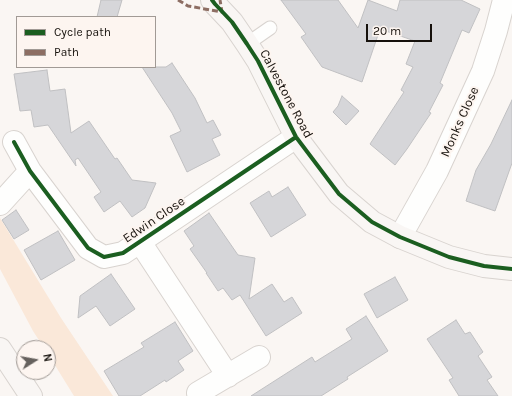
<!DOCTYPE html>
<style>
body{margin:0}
#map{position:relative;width:512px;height:396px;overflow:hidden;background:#faf6f3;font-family:Karla,sans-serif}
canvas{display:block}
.legend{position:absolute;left:16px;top:16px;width:140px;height:52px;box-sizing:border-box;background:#fdf5f0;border:1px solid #a19a95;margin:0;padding:5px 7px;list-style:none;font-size:12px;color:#16110c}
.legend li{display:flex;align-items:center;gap:8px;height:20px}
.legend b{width:20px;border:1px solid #a19a95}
.north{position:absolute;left:16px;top:340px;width:40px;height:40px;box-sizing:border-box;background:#fdf5f0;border:1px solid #a19a95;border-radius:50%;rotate:79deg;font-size:11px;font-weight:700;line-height:16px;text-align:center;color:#16110c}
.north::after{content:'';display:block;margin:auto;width:14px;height:18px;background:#66615d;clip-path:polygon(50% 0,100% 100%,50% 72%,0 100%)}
.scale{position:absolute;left:366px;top:24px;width:66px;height:18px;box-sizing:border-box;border:2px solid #16110c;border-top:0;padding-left:5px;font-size:12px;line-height:14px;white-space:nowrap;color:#16110c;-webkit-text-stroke:3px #fdf5f0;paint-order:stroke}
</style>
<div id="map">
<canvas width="512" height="396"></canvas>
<ul class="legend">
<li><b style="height:5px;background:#1b5e20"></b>Cycle path</li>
<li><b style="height:5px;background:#8d6e63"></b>Path</li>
</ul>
<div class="north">N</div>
<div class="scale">20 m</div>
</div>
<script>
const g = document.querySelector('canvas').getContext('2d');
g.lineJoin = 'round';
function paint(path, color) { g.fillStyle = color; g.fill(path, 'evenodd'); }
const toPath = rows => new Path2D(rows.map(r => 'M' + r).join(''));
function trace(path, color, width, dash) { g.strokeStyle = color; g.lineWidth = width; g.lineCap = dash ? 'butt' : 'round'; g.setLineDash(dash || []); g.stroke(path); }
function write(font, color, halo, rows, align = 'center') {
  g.font = font + ' Karla,sans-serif'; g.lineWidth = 4; g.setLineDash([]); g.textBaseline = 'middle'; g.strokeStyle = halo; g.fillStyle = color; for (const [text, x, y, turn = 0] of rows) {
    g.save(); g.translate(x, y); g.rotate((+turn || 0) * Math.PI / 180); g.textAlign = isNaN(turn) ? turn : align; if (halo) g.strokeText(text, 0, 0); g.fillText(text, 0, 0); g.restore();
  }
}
paint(toPath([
 [0,218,61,318,113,396,74,396,48,354,48,348,44,348,33,331,0,269]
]), '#fae8d9');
const building = toPath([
 [101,0,122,0,117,17,97,17,101,0],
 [281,0,338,0,358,28,368,0,397,11,400,0,461,0,480,9,469,33,462,30,440,83,443,85,429,112,431,113,407,149,395,165,370,144,404,92,401,90,413,67,406,64,415,41,380,29,362,82,322,67,301,37,306,34,281,0],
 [172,63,195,98,207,123,213,120,221,135,212,139,220,155,187,172,170,136,181,131,172,113,142,67,166,67,172,63],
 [47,70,50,91,65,89,71,133,89,121,115,159,117,158,132,180,156,183,145,208,132,217,120,201,104,212,94,197,101,192,78,158,75,160,76,166,48,125,34,127,31,110,20,111,14,74,47,70],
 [342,96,359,111,346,125,333,112,338,106,342,96],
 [512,100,512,163,495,211,466,201,476,170,491,144,512,100],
 [288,187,306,215,271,237,250,203,269,191,272,197,288,187],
 [16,210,29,230,14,239,2,220,16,210],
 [209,213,238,255,255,258,249,299,272,284,284,302,292,297,302,313,266,336,240,295,232,300,223,288,218,291,206,273,207,273,190,249,194,246,184,231,209,213],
 [58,231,75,260,41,280,24,250,58,231],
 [111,274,135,309,110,326,96,306,78,318,80,296,111,274],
 [395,277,408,300,377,318,364,294,395,277],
 [366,316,388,351,347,377,348,379,321,396,251,396,312,357,315,362,352,339,346,329,366,316],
 [456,320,465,334,470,332,483,352,478,356,492,377,487,380,498,396,459,396,449,380,453,378,427,339,456,320],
 [175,322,193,351,178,361,184,370,166,382,165,380,140,396,119,396,104,371,144,347,141,343,175,322]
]);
paint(building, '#d6d6d9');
trace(building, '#c0c0c2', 1);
const lane = toPath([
 [247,44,270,28]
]);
const street = toPath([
 [14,142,30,171,88,248,104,257,123,253,296,137],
 [0,204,30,171],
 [400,237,437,171,483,71,496,31,504,0],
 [140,242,228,376],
 [198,393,259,357]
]);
const secondary = toPath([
 [212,0,215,4,232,22,247,44,258,61,296,137,339,194,372,222,400,237,449,257,484,266,512,269],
 [0,349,31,396]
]);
trace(lane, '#d8d3cf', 15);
trace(street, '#d8d3cf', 24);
trace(secondary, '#d8d3cf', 24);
trace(lane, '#fefefd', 13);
trace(street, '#fefefd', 22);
trace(secondary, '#f9f6f4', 22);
trace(toPath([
 [178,0,188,6,222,12,220,0]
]), '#8d6e63', 3, [6, 3]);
trace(toPath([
 [212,0,215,4,232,22,247,44,258,61,296,137,339,194,372,222,400,237,449,257,484,266,512,269],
 [14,142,30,171,88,248,104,257,123,253,296,137]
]), '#1b5e20', 4);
write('13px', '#16110c', '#fdf5f0', [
 ["Calvestone Road",286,94,62],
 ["Monks Close",460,122,-66],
 ["Edwin Close",154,220,-34]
]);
</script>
